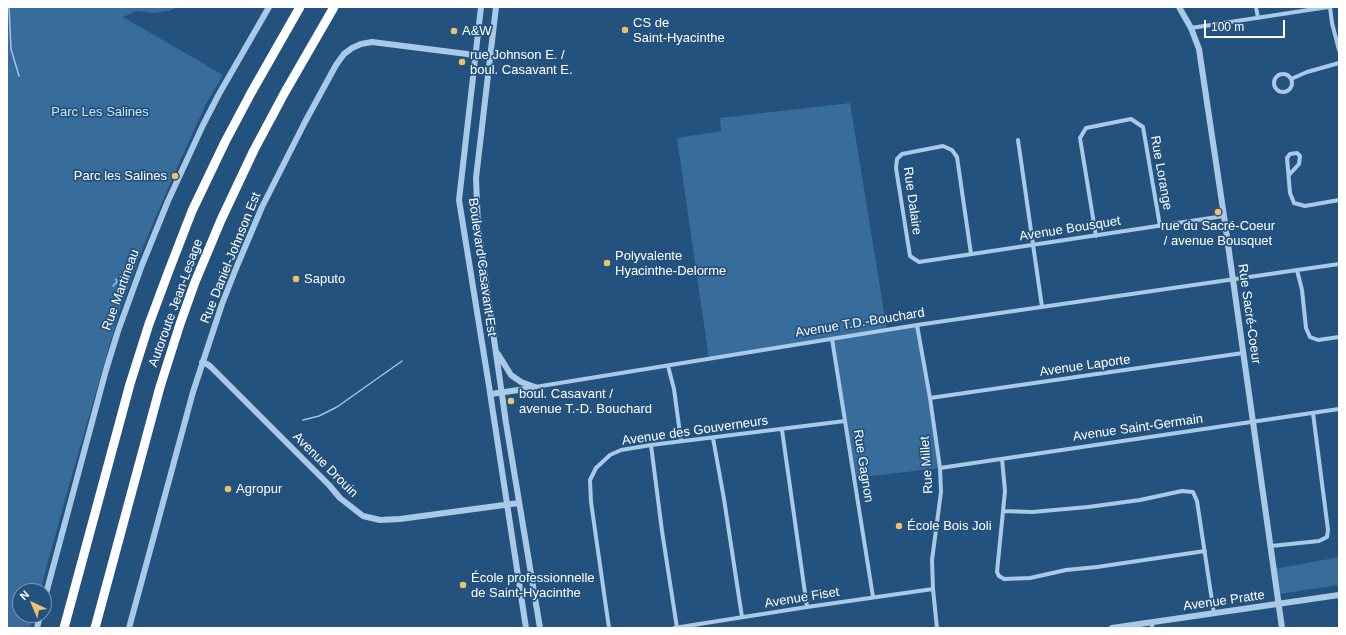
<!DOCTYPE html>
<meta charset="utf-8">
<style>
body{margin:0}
#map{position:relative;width:1346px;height:635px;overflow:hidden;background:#24527e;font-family:Arial,sans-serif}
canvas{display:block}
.frame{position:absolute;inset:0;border:8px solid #fff;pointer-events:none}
.north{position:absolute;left:12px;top:583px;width:40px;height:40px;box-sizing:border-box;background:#24527e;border:1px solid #7c97b2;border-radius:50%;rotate:316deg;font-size:11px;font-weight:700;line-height:16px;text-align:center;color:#fff}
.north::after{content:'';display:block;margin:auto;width:14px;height:18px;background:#f0c06d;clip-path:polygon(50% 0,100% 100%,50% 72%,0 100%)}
.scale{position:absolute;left:1204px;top:20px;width:81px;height:18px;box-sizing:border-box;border:2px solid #fff;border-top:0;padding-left:5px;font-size:12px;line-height:14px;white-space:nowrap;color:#fff;-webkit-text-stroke:3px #24527e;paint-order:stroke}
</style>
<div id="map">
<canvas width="1346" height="635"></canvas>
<div class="frame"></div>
<div class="north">N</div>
<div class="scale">100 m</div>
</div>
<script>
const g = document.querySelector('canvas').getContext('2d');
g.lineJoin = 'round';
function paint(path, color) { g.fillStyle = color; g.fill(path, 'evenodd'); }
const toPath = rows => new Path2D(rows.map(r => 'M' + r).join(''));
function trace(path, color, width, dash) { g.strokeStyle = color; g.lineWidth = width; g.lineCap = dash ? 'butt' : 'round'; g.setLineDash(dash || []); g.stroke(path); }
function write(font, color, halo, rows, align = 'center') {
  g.font = font + ' Arial,sans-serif'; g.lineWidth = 3.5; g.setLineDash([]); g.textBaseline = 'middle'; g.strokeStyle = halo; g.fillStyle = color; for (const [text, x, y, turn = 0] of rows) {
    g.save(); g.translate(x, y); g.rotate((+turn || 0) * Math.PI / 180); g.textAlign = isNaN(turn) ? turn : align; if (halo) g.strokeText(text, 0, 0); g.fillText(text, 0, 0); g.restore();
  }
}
paint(toPath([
 [7,7,178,7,169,11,154,13,136,11,123,17,223,75,206,104,176,170,143,247,118,316,70,482,40,591,20,591,20,615,34,615,30,628,7,628],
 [850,103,887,330,917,325,940,468,854,478,832,339,709,359,677,138,721,131,720,118],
 [1339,557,1339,585,1279,594,1275,569]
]), '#386c9b');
trace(toPath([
 [9,7,11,49,19,76],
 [113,286,117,282,116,279],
 [303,420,319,416,337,407,402,361]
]), '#9ec5e6', 1.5);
trace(toPath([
 [1256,7,1258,18],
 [1330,7,1332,23,1339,50],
 [1191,28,1328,7],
 '1274 83a9 9 0 1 1 18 0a9 9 0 1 1-18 0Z',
 [1291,79,1307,72,1339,63],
 [1018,140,1042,307],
 [1289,175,1299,164,1300,156,1297,153,1290,154,1287,158,1290,193,1294,203,1305,206,1339,200],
 [1096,236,1080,138,1086,128,1131,119,1143,127,1160,226],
 [971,254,957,157,952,150,943,146,902,154,897,159,896,168,910,256,919,262,1224,216],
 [1297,270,1302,290,1306,328,1310,337,1318,340,1339,337],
 [917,325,930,398,940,468,941,492,932,560,933,589,937,628],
 [832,339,873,597],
 [668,366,674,389,681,441],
 [535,387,917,325,1339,264],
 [930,398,1243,353],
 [782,430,807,607],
 [713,438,724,499,742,617],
 [651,445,662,531,677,628],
 [1002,459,1005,491,997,572,999,576,1004,579,1030,578,1066,570,1097,567,1205,551],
 [940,468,1339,409],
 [1003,511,1032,512,1088,507,1140,500,1182,491,1193,492,1197,501,1214,614],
 [1271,546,1319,541,1327,537,1328,530,1313,413],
 [1152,622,1152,628],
 [609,628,591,502,590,480,596,468,610,455,621,450,651,445,845,421],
 [674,628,807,607,933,589]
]), '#a9c9e6', 4);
trace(toPath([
 [481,7,459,200,489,386,526,628],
 [496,7,476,178,478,227,506,423,540,628],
 [1179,7,1191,28,1199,49,1224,216,1282,628],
 [498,354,511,375,521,382,535,387],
 [202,362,207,364,211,367,329,485,340,498,363,516,380,520,400,519,519,503],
 [491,394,532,388],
 [44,601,106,370,118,331,142,265,168,201,203,125,219,94,269,7],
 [37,628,40,615],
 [129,628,193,392,222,304,237,266,262,207,305,122,336,65,344,54,352,48,361,44,372,42,491,57],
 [1112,628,1339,595]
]), '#a9c9e6', 6);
trace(toPath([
 [64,628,130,384,149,324,168,273,192,211,225,142,251,93,300,7],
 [95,628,160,387,180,324,195,282,221,220,254,150,285,92,334,7]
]), '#fff', 9);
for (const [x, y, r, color] of [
 [625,30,4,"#f0c06d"],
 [454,31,4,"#f0c06d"],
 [462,62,4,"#f0c06d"],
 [175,176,4,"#f0c06d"],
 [1218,212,4,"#f0c06d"],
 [607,263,4,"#f0c06d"],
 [296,279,4,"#f0c06d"],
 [511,401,4,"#f0c06d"],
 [228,489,4,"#f0c06d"],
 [899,526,4,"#f0c06d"],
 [463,585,4,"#f0c06d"]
]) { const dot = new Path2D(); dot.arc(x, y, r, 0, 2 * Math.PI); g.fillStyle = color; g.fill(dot); trace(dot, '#24527e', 1.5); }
write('13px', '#fff', '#24527e', [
 ["CS de",633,23],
 ["Saint-Hyacinthe",633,38],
 ["A&W",462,31],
 ["rue Johnson E. /",470,55],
 ["boul. Casavant E.",470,70],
 ["Parc les Salines",167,176,"right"],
 ["rue du Sacré-Coeur",1218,226,"center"],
 ["/ avenue Bousquet",1218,241,"center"],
 ["Polyvalente",615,256],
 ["Hyacinthe-Delorme",615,271],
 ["Saputo",304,279],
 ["boul. Casavant /",519,394],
 ["avenue T.-D. Bouchard",519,409],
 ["Agropur",236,489],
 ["École Bois Joli",907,526],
 ["École professionnelle",471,578],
 ["de Saint-Hyacinthe",471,593]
], 'left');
write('13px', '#cce2f5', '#24527e', [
 ["Parc Les Salines",100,112]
]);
write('13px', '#fff', '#24527e', [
 ["Rue Lorange",1161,173,80],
 ["Rue Dalaire",912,201,82],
 ["Avenue Bousquet",1070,229,-9],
 ["Rue Daniel-Johnson Est",231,258,-68],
 ["Boulevard Casavant Est",482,267,82],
 ["Rue Martineau",121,290,-70],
 ["Autoroute Jean-Lesage",176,303,-70],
 ["Rue Sacré-Coeur",1249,314,82],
 ["Avenue T.D.-Bouchard",860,323,-9],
 ["Avenue Laporte",1085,366,-8],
 ["Avenue Saint-Germain",1138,428,-8],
 ["Avenue des Gouverneurs",695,431,-8],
 ["Avenue Drouin",325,465,45],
 ["Rue Millet",927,465,-94],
 ["Rue Gagnon",863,466,81],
 ["Avenue Fiset",802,598,-9],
 ["Avenue Pratte",1224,601,-8]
]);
</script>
